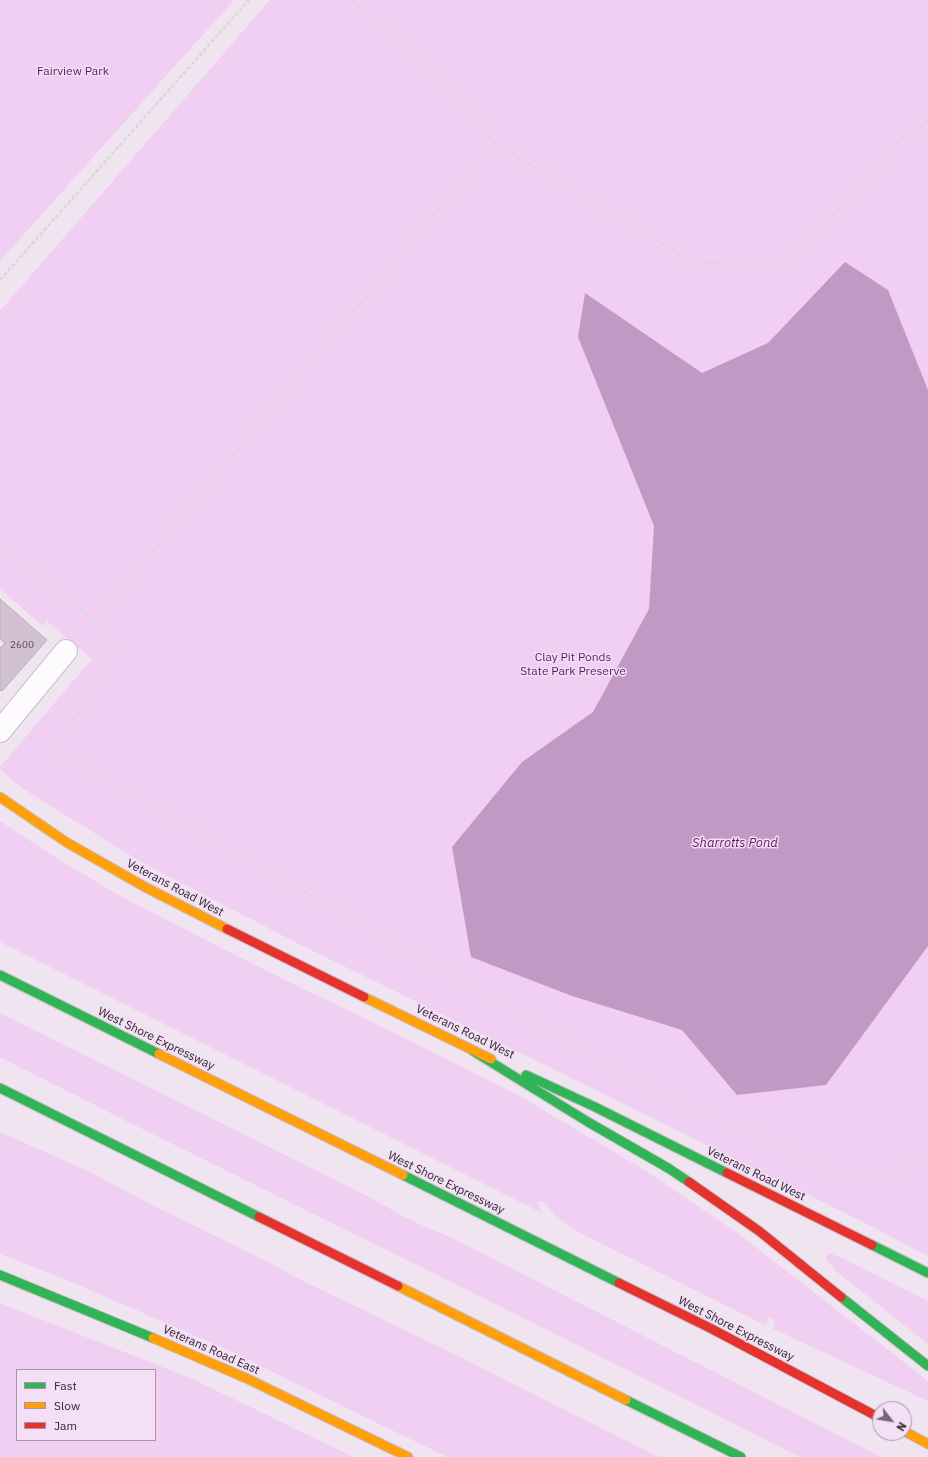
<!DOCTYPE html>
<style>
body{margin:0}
#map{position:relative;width:928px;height:1457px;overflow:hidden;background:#f0e4f1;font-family:"IBM Plex Sans",sans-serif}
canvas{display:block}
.legend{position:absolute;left:16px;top:1369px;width:140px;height:72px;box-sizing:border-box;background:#f4dff6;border:1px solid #a595a6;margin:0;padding:5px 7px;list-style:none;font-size:12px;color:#2e262f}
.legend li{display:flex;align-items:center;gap:8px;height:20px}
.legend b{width:20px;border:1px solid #a595a6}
.north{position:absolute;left:872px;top:1401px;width:40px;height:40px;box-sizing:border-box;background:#f4dff6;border:1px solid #a595a6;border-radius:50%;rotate:121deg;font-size:11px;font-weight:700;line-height:16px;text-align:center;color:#2e262f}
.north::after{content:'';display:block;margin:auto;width:14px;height:18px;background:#726873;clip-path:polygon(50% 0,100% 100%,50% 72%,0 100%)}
</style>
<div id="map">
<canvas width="928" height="1457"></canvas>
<ul class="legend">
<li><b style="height:5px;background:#30b455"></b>Fast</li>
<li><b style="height:5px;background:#ff9f0a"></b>Slow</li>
<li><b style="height:5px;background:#e5322d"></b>Jam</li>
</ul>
<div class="north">N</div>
</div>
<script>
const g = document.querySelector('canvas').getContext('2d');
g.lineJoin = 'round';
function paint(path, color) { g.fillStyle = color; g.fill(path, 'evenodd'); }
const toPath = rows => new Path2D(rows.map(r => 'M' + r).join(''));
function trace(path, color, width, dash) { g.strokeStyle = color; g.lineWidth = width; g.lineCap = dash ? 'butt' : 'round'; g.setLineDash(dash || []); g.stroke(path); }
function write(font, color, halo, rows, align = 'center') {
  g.font = font + ' "IBM Plex Sans",sans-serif'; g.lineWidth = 3; g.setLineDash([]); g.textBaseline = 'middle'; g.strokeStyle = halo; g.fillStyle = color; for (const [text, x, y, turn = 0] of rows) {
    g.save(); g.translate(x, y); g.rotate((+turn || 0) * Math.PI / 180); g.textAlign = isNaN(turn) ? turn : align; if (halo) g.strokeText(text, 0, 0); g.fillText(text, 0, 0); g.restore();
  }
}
paint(toPath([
 [0,0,234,0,0,261],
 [270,0,928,0,928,1256,863,1222,297,943,141,862,22,788,0,769,0,767,92,659,47,621,43,626,0,589,0,311],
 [0,821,64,863,131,902,273,974,421,1046,523,1098,640,1167,739,1234,923,1377,928,1382,928,1401,773,1329,775,1321,769,1318,765,1325,582,1234,565,1223,555,1215,545,1203,539,1201,537,1202,542,1213,0,942],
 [0,1013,371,1198,408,1219,454,1239,881,1457,800,1457,453,1283,130,1123,0,1057],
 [0,1132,88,1171,152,1205,266,1261,301,1280,450,1352,659,1457,447,1457,228,1350,62,1278,0,1254],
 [829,1253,842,1258,928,1301,928,1344,837,1272,826,1259,827,1255],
 [0,1303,195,1380,353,1457,0,1457],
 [17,1370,155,1370,155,1440,17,1440]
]), '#f1cff3');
paint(toPath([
 [845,262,888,290,928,390,928,946,826,1085,737,1095,682,1030,572,996,471,957,452,847,522,762,593,712,649,609,654,526,578,337,585,293,702,373,768,343]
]), '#c199c4');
const building = toPath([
 [0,599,47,640,2,691,0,690,0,648,5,643,0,639,0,599]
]);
paint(building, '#d1c1d2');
trace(building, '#b8afb9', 1);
const street = toPath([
 [0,731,66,651]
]);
const fast = toPath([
 [0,975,159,1054],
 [473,1051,588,1122,668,1168,689,1182],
 [526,1075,595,1107,727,1173],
 [0,1088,259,1217],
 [403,1175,619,1283],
 [872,1245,928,1273],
 [0,1275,153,1338],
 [841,1297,928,1366],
 [626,1400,741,1457]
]);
const slow = toPath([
 [0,797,66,842,145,887,227,929],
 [364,997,491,1059],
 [159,1054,403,1175],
 [398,1286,626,1400],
 [153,1338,248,1379,408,1457],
 [904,1431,928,1444]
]);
const jam = toPath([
 [227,929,364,997],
 [727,1173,872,1245],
 [689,1182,759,1231,841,1297],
 [259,1217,398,1286],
 [619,1283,710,1328,880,1418]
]);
trace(street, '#c7bec8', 24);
trace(fast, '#c7bec8', 11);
trace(slow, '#c7bec8', 11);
trace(jam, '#c7bec8', 11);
trace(toPath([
 [353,0,462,103,494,143,695,263,789,264,900,140,928,121],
 [0,280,249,0],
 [0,546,95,621,115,647,56,751,657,1092,863,1184,928,1161],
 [95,621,494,143]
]), '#dbd7db', 2.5, [4, 2]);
trace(street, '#fdfbfd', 22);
trace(fast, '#30b455', 9);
trace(slow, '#ff9f0a', 9);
trace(jam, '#e5322d', 9);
write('10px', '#574d58', null, [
 ["2600",22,645]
]);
write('12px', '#5a1a60', '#f4dff6', [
 ["Fairview Park",73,72],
 ["Clay Pit Ponds",573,658],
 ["State Park Preserve",573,672]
]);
write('12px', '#2e262f', '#f4dff6', [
 ["Veterans Road West",175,888,28],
 ["Veterans Road West",465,1032,26],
 ["West Shore Expressway",156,1039,26],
 ["Veterans Road West",756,1174,26],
 ["West Shore Expressway",446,1183,26],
 ["West Shore Expressway",736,1329,27],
 ["Veterans Road East",211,1350,24]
]);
write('italic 13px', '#5c1c62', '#f4dff6', [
 ["Sharrotts Pond",735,843]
]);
</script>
